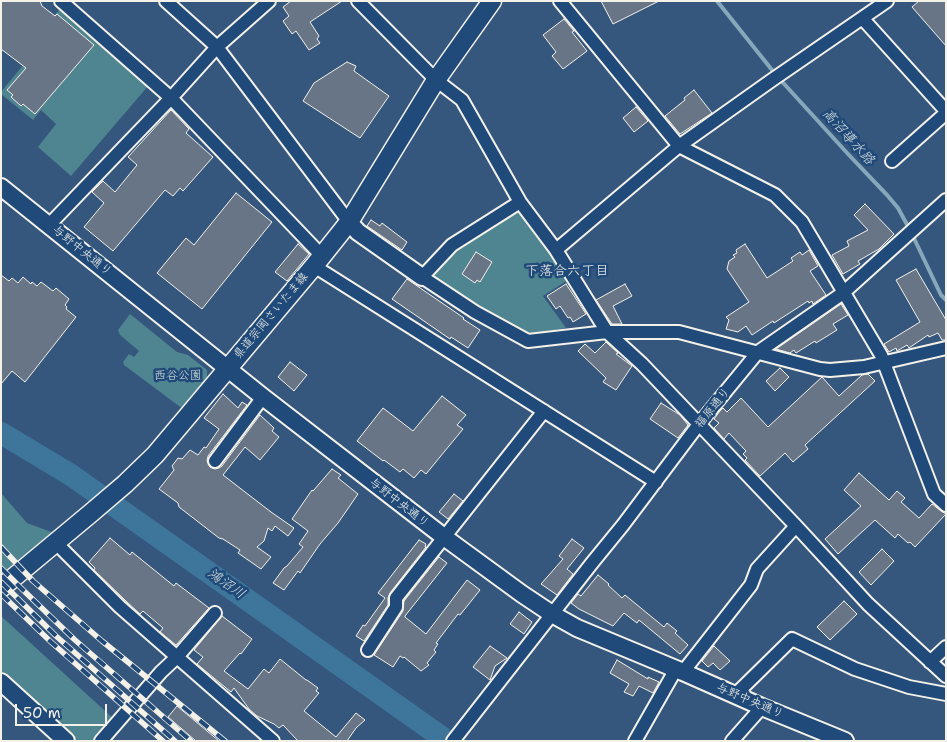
<!DOCTYPE html>
<meta charset="utf-8">
<style>
body{margin:0}
#map{position:relative;width:947px;height:742px;overflow:hidden;background:#35577e;font-family:"Shantell Sans",sans-serif}
canvas{display:block}
.frame{position:absolute;inset:0;border:2px solid #f4f1e8;pointer-events:none}
.scale{position:absolute;left:15px;top:704px;width:92px;height:22px;box-sizing:border-box;border:2px solid #f4f1e8;border-top:0;padding-left:6px;font-size:15px;line-height:18px;white-space:nowrap;color:#f4f1e8;-webkit-text-stroke:4px #1f4a7a;paint-order:stroke}
</style>
<div id="map">
<canvas width="947" height="742"></canvas>
<div class="frame"></div>
<div class="scale">50 m</div>
</div>
<script>
const g = document.querySelector('canvas').getContext('2d');
g.lineJoin = 'round';
function paint(path, color) { g.fillStyle = color; g.fill(path, 'evenodd'); }
const toPath = rows => new Path2D(rows.map(r => 'M' + r).join(''));
function trace(path, color, width, dash) { g.strokeStyle = color; g.lineWidth = width; g.lineCap = dash ? 'butt' : 'round'; g.setLineDash(dash || []); g.stroke(path); }
function write(font, color, halo, rows, align = 'center') {
  g.font = font + ' "Shantell Sans","Klee One",sans-serif'; g.lineWidth = 5; g.setLineDash([]); g.textBaseline = 'middle'; g.strokeStyle = halo; g.fillStyle = color; for (const [text, x, y, turn = 0] of rows) {
    g.save(); g.translate(x, y); g.rotate((+turn || 0) * Math.PI / 180); g.textAlign = isNaN(turn) ? turn : align; if (halo) g.strokeText(text, 0, 0); g.fillText(text, 0, 0); g.restore();
  }
}
paint(toPath([
 [60,9,149,85,71,176,38,147,56,124,41,110,33,120,1,94,1,92,34,52,28,45],
 [520,208,550,251,568,280,543,296,566,328,528,335,490,315,433,277,432,273,455,248],
 [130,314,177,352,188,355,207,370,207,379,183,409,124,365,123,362,129,354,134,357,139,351,120,335,118,330],
 [1,493,27,523,54,533,43,541,1,577],
 [1,616,115,720,97,741,78,741,1,671]
]), '#4f8491');
trace(toPath([
 [717,1,776,75,848,154,887,195,898,208,910,230,941,295,946,300]
]), '#87a7ba', 4);
trace(toPath([
 [1,433,71,475,447,741]
]), '#3e759b', 22);
const building = toPath([
 [1,1,40,1,42,6,55,16,57,14,94,45,35,114,23,104,21,106,11,97,13,95,7,90,26,68,1,49,1,1],
 [291,1,342,1,310,22,319,36,317,39,320,43,309,50,296,31,292,34,283,21,289,16,283,7,291,1],
 [601,1,659,1,613,24,601,1],
 [919,1,946,1,946,46,912,7,919,1],
 [564,19,574,31,572,32,587,51,563,69,552,56,556,52,543,35,564,19],
 [347,62,356,66,354,71,389,96,360,138,303,101,314,83,347,62],
 [694,90,712,113,680,134,665,116,685,100,684,98,694,90],
 [636,107,648,121,634,132,623,118,636,107],
 [171,110,189,129,186,133,213,157,183,191,180,188,173,196,165,190,113,251,84,227,104,203,92,192,103,181,115,192,137,165,128,157,171,110],
 [236,193,272,222,202,309,157,273,186,238,194,245,236,193],
 [865,204,894,234,879,249,858,261,860,264,843,274,832,255,849,246,847,241,868,230,854,215,865,204],
 [371,220,380,226,382,223,407,242,402,250,367,226,371,220],
 [298,244,309,254,287,281,275,272,298,244],
 [745,244,767,278,793,261,791,258,800,252,802,255,809,250,818,266,810,271,826,295,813,304,812,301,809,303,808,301,774,323,773,321,752,335,746,326,738,332,726,329,729,320,726,317,749,302,727,269,729,261,735,257,733,255,737,253,736,250,745,244],
 [476,252,492,262,480,282,477,280,475,283,462,274,476,252],
 [916,269,946,320,946,340,942,340,938,333,929,337,928,335,909,348,907,345,897,351,896,348,889,352,884,344,920,322,896,280,916,269],
 [1,275,9,281,12,278,18,283,23,277,31,284,32,282,37,286,41,282,53,291,56,288,69,299,65,305,67,307,66,309,76,317,25,382,12,371,1,384,1,275],
 [407,279,464,318,463,319,480,330,468,348,451,337,450,339,392,299,407,279],
 [566,284,586,314,573,322,570,317,568,318,560,306,556,309,547,296,566,284],
 [625,284,632,296,613,306,622,324,612,324,596,300,625,284],
 [841,304,848,315,833,324,837,330,816,343,815,341,796,353,794,350,790,353,776,349,841,304],
 [606,342,618,353,616,354,632,366,616,390,603,382,606,378,578,351,585,344,595,353,606,342],
 [290,362,307,375,294,391,278,377,290,362],
 [780,368,789,377,775,391,766,381,780,368],
 [868,374,875,381,805,445,808,449,793,462,785,453,760,476,745,460,747,458,743,454,746,451,729,433,724,439,714,428,719,423,714,419,720,411,723,408,727,412,741,398,768,427,822,377,839,396,862,375,868,374],
 [223,394,238,408,242,402,247,405,208,456,207,461,210,467,215,469,219,468,222,466,260,415,274,428,272,431,279,437,260,460,245,447,223,475,271,512,294,528,288,536,275,526,272,531,268,528,264,541,257,547,271,557,261,569,238,553,240,550,223,539,219,538,179,507,178,503,159,489,174,470,172,466,178,458,182,459,190,450,198,455,204,447,206,448,219,429,204,418,223,394],
 [442,396,466,415,457,425,463,429,426,474,421,470,414,478,403,469,400,472,384,460,383,461,357,441,383,408,413,431,442,396],
 [661,403,680,415,688,425,678,438,650,419,661,403],
 [332,469,341,475,338,478,358,494,338,523,320,544,300,573,298,571,284,590,273,583,284,568,287,566,303,547,299,544,308,531,292,519,312,490,313,491,332,469],
 [859,473,889,500,897,491,905,498,901,502,919,518,932,504,941,511,946,514,915,547,910,542,908,543,898,534,895,538,875,520,838,554,825,539,861,506,844,490,859,473],
 [454,494,463,501,448,519,439,512,454,494],
 [110,538,130,555,132,552,174,586,176,583,209,608,176,645,160,632,163,628,143,611,140,614,126,601,94,570,95,568,89,562,110,538],
 [572,539,584,548,567,569,573,574,557,595,541,584,563,559,559,556,572,539],
 [419,540,426,544,425,547,426,547,390,593,388,598,388,605,364,641,356,636,363,625,365,626,385,598,378,593,419,540],
 [882,549,894,561,871,585,859,572,882,549],
 [439,557,447,563,405,616,405,617,426,634,467,580,480,590,460,615,458,614,436,643,438,644,434,650,436,652,427,663,429,665,421,671,404,657,403,658,400,656,393,667,374,655,403,611,404,601,439,557],
 [598,575,609,584,608,585,622,598,625,595,664,627,667,623,677,631,675,633,688,645,680,654,639,620,637,623,624,613,613,626,579,609,571,603,578,594,581,596,598,575],
 [844,601,857,614,830,640,817,627,844,601],
 [519,612,532,622,524,634,510,624,519,612],
 [222,616,252,639,241,654,240,653,224,671,248,689,264,669,269,673,280,659,306,680,307,680,318,688,316,691,319,693,304,711,336,737,356,713,365,720,356,728,347,741,298,741,283,725,279,728,274,724,257,716,249,709,234,688,231,692,197,664,203,657,194,650,222,616],
 [490,646,507,658,495,666,490,680,473,667,490,646],
 [714,646,730,661,720,670,713,663,708,667,702,661,714,646],
 [617,660,648,679,648,677,659,682,653,693,639,686,633,696,624,692,629,684,610,673,617,660],
 [177,706,219,741,196,741,168,717,177,706]
]);
paint(building, '#687587');
trace(building, '#f4f1e8', 1);
const minor = toPath([
 [61,1,171,98,322,256],
 [166,1,217,47,349,222],
 [358,1,436,80,462,100,520,202,556,250,607,332,642,364,796,526,868,604,946,676],
 [560,1,679,146,775,195,802,222,881,355,934,494,946,505],
 [863,19,946,111],
 [892,161,946,113],
 [520,202,452,245,422,277,475,312,528,341,607,332,679,332,820,369,830,370,864,367,946,348],
 [49,225,171,98,217,47,269,1],
 [556,250,679,146,772,80,887,1],
 [314,266,656,482],
 [215,461,263,397],
 [56,543,120,607,273,741],
 [368,650,396,607,396,598,544,411],
 [930,662,946,647],
 [683,672,751,585,757,569,796,526],
 [735,695,792,639,855,669,909,687,946,694],
 [101,741,161,672,177,657,215,613],
 [453,741,592,563,623,525,699,424,758,352,843,293,946,200],
 [635,741,676,669],
 [732,741,762,707]
]);
const tertiary = toPath([
 [1,187,263,397,444,537,522,594,552,614,577,628,683,672,762,707,845,741],
 [349,222,358,232,422,277],
 [1,682,66,741]
]);
const secondary = toPath([
 [1,588,91,513,125,484,155,455,314,266,349,222,436,80,492,1]
]);
trace(minor, '#f4f1e8', 16);
trace(tertiary, '#f4f1e8', 20);
trace(secondary, '#f4f1e8', 21);
trace(minor, '#1f4a7a', 12);
trace(tertiary, '#1f4a7a', 16);
trace(secondary, '#1f4a7a', 18);
const rail = toPath([
 [1,547,33,581,102,641,225,741],
 [1,568,23,590,75,640,191,741],
 [1,582,56,636,175,741],
 [1,594,51,642,163,741]
]);
trace(rail, '#f4f1e8', 5.5);
trace(rail, '#1f4a7a', 4, [11]);
write('12px', '#f4f1e8', '#1f4a7a', [
 ["与野中央通り",82,251,39],
 ["県道宗岡さいたま線",271,316,-50],
 ["福原通り",713,408,-51],
 ["与野中央通り",399,503,38],
 ["与野中央通り",750,701,23]
]);
write('12px', '#dbe1db', '#1f4a7a', [
 ["西谷公園",178,376]
]);
write('italic 14px', '#d9dedc', '#1f4a7a', [
 ["高沼導水路",848,137,48],
 ["鴻沼川",226,584,35]
]);
write('14px', '#f4f1e8', '#1f4a7a', [
 ["下落合六丁目",567,271]
]);
</script>
